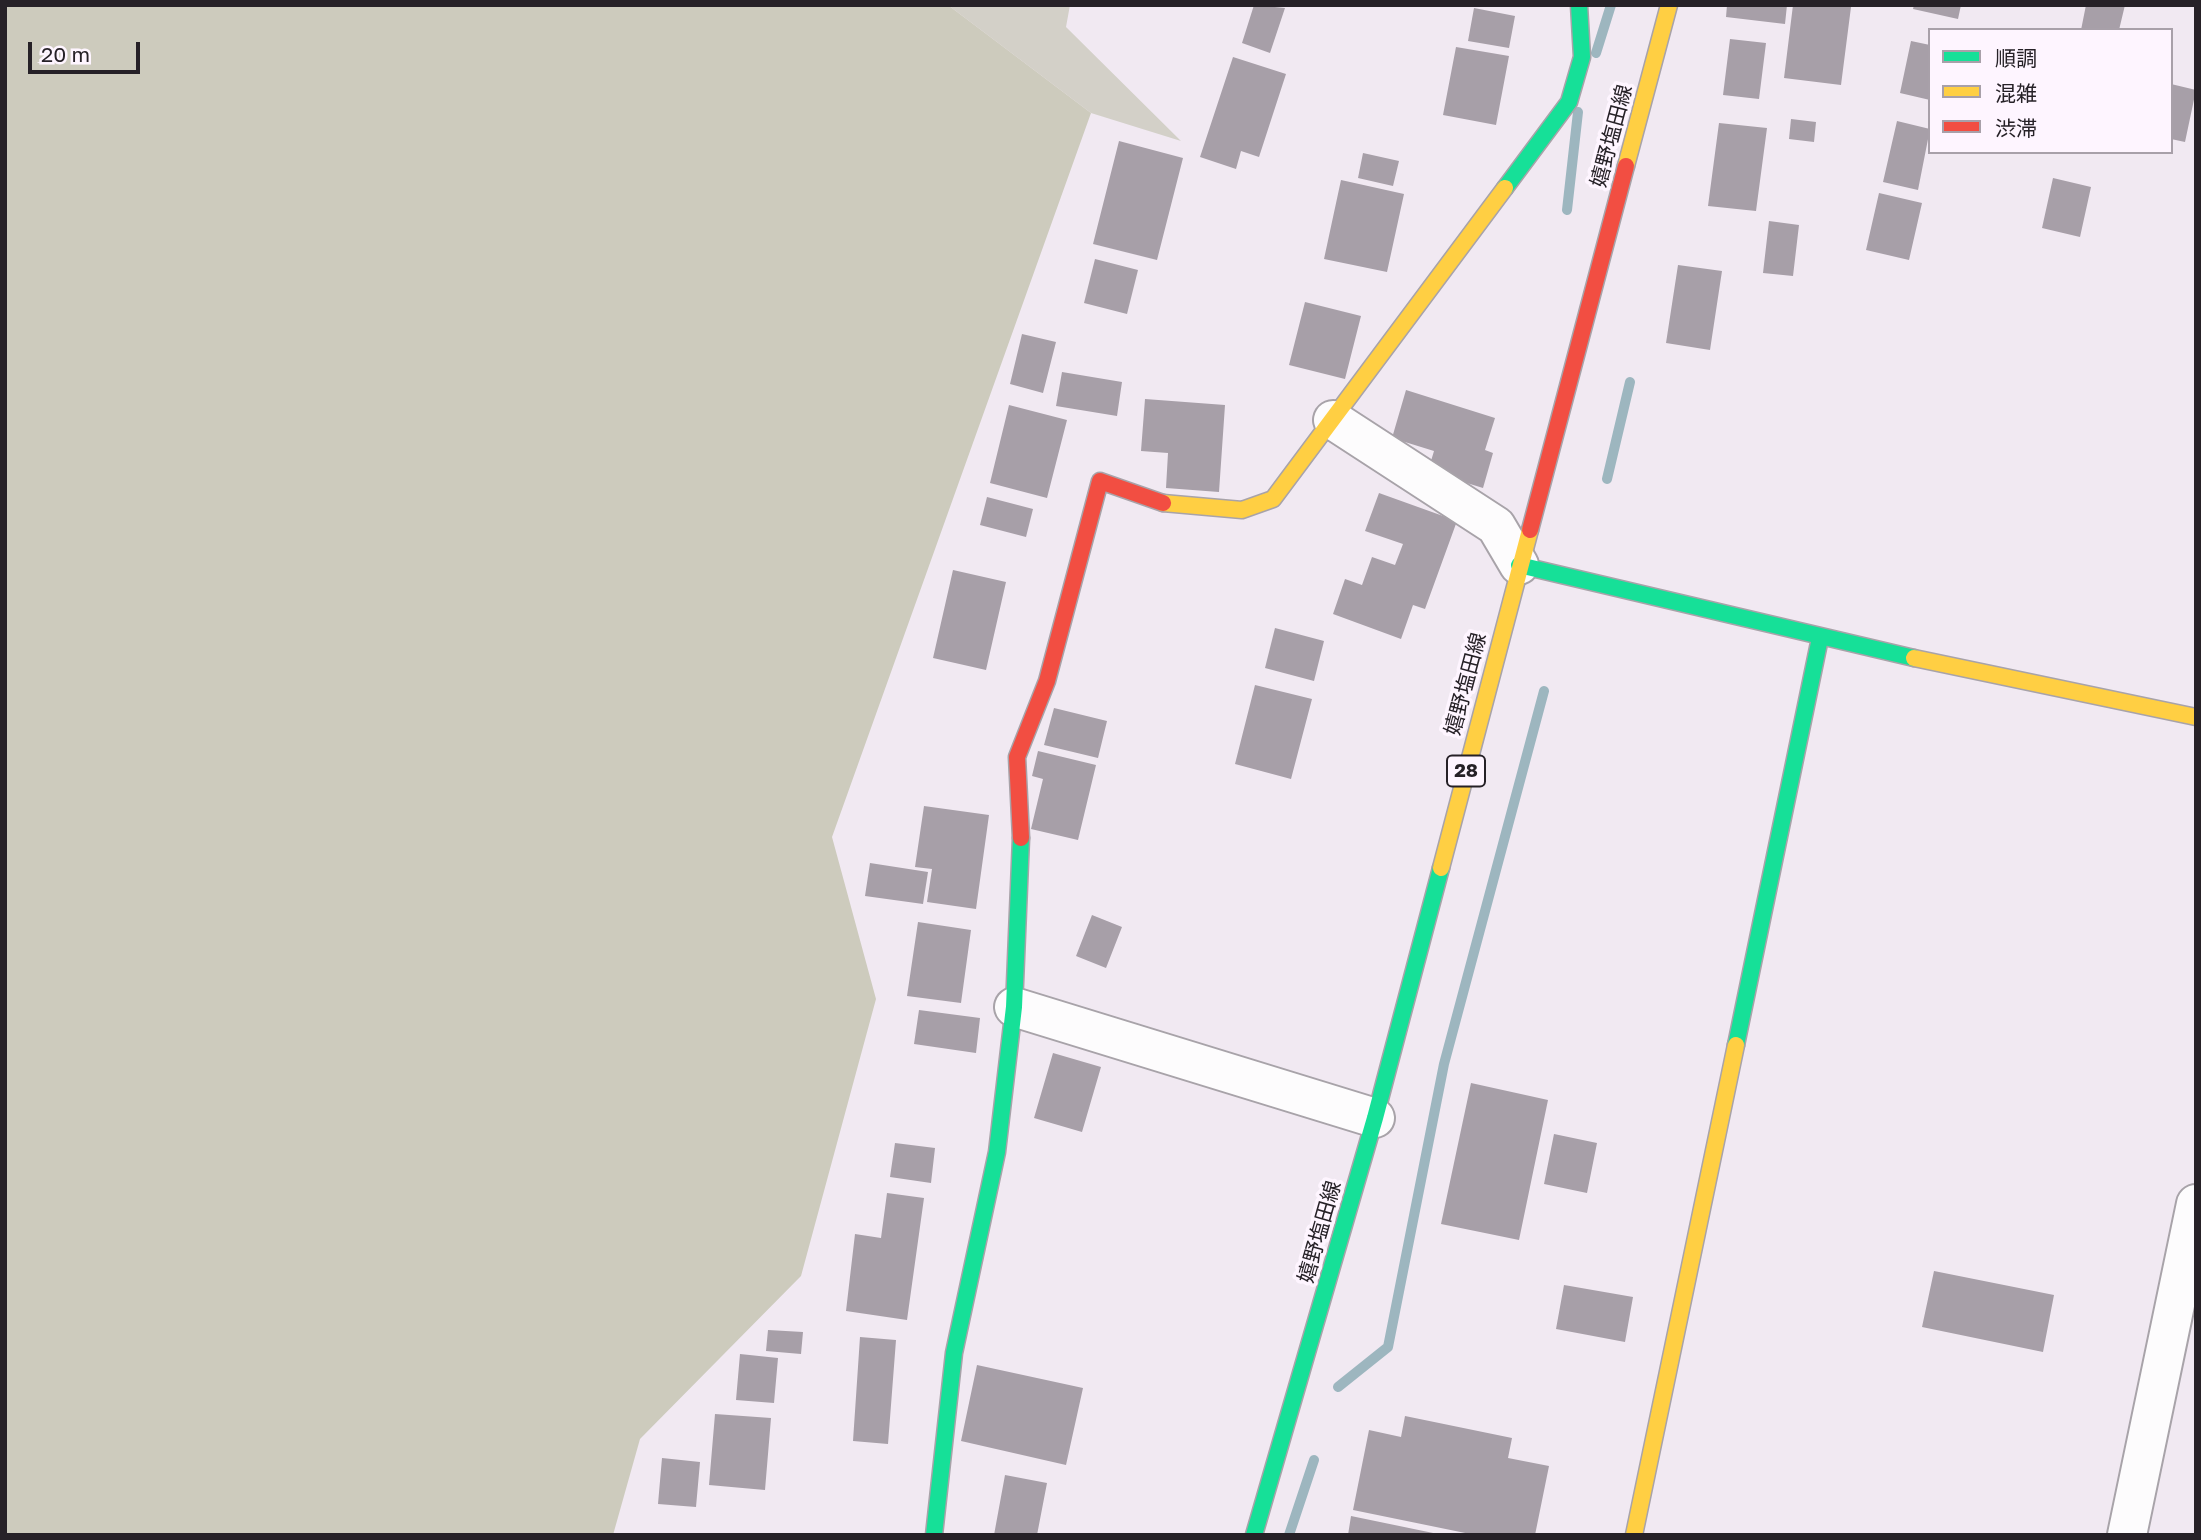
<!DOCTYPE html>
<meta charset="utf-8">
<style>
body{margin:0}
#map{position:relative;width:2201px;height:1540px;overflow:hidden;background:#f1e9f2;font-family:"Golos Text","Noto Sans JP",sans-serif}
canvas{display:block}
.frame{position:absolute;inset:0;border:7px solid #262127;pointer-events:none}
.legend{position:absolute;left:1928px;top:28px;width:245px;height:126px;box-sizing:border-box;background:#fef5ff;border:2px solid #a8a0a9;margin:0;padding:9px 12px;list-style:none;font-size:21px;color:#262127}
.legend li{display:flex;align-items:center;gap:14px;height:35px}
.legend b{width:35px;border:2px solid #a8a0a9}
.scale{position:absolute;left:28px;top:42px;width:112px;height:32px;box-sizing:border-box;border:4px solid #262127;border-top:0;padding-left:9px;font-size:21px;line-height:24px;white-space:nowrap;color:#262127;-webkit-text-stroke:5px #fef5ff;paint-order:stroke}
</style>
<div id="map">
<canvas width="2201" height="1540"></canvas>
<div class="frame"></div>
<ul class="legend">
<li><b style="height:9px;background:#16e098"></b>順調</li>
<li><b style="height:9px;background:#ffcf43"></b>混雑</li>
<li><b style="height:9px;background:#f24e42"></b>渋滞</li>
</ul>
<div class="scale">20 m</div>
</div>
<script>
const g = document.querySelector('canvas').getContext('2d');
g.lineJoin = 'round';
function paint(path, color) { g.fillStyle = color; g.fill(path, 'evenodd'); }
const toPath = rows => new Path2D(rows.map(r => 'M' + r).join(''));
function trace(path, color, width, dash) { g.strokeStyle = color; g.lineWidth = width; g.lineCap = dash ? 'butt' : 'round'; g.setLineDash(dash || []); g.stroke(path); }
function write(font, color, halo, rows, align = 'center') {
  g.font = font + ' "Golos Text","Noto Sans JP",sans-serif'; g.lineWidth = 7; g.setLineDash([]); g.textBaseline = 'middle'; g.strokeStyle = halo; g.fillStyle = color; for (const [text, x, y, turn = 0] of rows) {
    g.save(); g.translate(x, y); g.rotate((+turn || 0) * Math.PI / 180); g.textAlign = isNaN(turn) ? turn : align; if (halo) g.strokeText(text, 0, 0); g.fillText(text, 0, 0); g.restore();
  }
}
paint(toPath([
 [948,5,1070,5,1066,27,1181,141,1091,113]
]), '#d3d0c8');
paint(toPath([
 [5,5,948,5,1091,113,832,837,876,999,801,1276,640,1439,613,1535,5,1535]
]), '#cdcbbd');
trace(toPath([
 [1596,53,1611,5],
 [1567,210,1578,112],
 [1607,479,1630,382],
 [1338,1387,1388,1347,1444,1064,1544,691],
 [1289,1535,1314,1460]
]), '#9db6bf', 10);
paint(toPath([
 [1254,5,1285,8,1270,53,1242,43],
 [1727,5,1787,5,1785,24,1726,17],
 [1793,5,1851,7,1841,85,1784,78],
 [1914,5,1961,5,1958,19,1913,9],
 [2086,5,2125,5,2119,30,2081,30],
 [1474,8,1515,16,1509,48,1468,41],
 [1730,39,1766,43,1759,99,1723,95],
 [1911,41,1930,45,1930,100,1900,93],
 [1456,47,1509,56,1496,125,1443,115],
 [1233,57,1286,74,1259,157,1241,151,1236,169,1200,157],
 [2171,84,2196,90,2185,142,2171,139],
 [1791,119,1816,122,1814,142,1789,139],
 [1897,121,1930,129,1918,190,1883,182],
 [1719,123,1767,128,1756,211,1708,206],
 [1119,141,1183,158,1157,260,1093,244],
 [1363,153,1399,161,1393,186,1358,178],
 [2053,178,2091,187,2080,237,2042,228],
 [1341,180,1404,194,1387,272,1324,259],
 [1879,193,1922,203,1909,260,1866,250],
 [1769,221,1799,225,1793,276,1763,273],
 [1095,259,1138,270,1127,314,1084,303],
 [1678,265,1722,271,1710,350,1666,343],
 [1305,302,1361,316,1345,379,1289,365],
 [1022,334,1056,342,1043,393,1010,384],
 [1062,372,1122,382,1117,416,1056,406],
 [1406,390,1495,418,1485,450,1493,453,1483,488,1428,471,1434,451,1392,438],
 [1145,399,1225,405,1219,492,1166,488,1168,453,1141,451],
 [1009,405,1067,420,1047,498,990,483],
 [1379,493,1457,521,1425,609,1413,605,1401,639,1333,614,1345,579,1362,585,1372,557,1395,565,1403,544,1365,531],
 [987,497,1033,509,1026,537,980,525],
 [953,570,1006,582,986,670,933,658],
 [1275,628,1324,641,1314,681,1265,668],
 [1255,685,1312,699,1291,779,1235,764],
 [1054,708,1107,721,1098,758,1044,745],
 [1038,751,1096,765,1078,840,1031,829,1043,779,1032,776],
 [924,806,989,815,976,909,927,902,932,869,915,867],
 [870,863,928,872,923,904,865,896],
 [1092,915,1122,927,1106,968,1076,956],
 [918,922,971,930,961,1003,907,996],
 [919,1010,980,1018,976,1053,914,1044],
 [1053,1053,1101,1067,1082,1132,1034,1118],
 [1471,1083,1548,1100,1519,1240,1441,1224],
 [1554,1134,1597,1143,1587,1193,1544,1184],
 [895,1143,935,1148,931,1183,890,1177],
 [887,1193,924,1198,907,1320,846,1311,855,1234,881,1238],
 [1934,1271,2054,1295,2043,1352,1922,1327],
 [1564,1285,1633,1297,1625,1342,1556,1329],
 [768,1330,803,1332,801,1354,766,1351],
 [860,1337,896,1340,888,1444,853,1441],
 [740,1354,778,1358,774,1403,736,1400],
 [977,1365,1083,1388,1066,1465,961,1441],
 [715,1414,771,1418,765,1490,709,1485],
 [1405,1416,1512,1438,1508,1458,1549,1466,1535,1535,1475,1535,1353,1510,1369,1430,1401,1437],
 [662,1458,700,1462,696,1507,658,1504],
 [1005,1475,1047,1483,1037,1535,994,1535],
 [1351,1516,1438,1534,1438,1535,1348,1535]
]), '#a79fa8');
const street = toPath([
 [1333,420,1496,526,1519,565],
 [1014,1007,1375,1118],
 [2127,1535,2196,1204]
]);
const fast = toPath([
 [1505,188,1569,102,1582,57,1579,5],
 [1519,565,1914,658],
 [1736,1045,1820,638],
 [934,1535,954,1353,997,1152,1014,1007,1021,838],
 [1254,1535,1375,1118,1441,868]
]);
const slow = toPath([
 [1626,166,1669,5],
 [1163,503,1242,510,1273,499,1505,188],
 [1914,658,2196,717],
 [1441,868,1530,530],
 [1634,1535,1736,1045]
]);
const jam = toPath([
 [1530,530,1626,166],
 [1021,838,1017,757,1047,681,1100,481,1163,503]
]);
trace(street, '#a8a3a9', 42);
trace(fast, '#a8a3a9', 19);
trace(slow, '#a8a3a9', 19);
trace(jam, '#a8a3a9', 19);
trace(street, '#fdfcfd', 38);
trace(fast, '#16e098', 16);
trace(slow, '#ffcf43', 16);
trace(jam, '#f24e42', 16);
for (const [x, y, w] of [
 [1466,771,38]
]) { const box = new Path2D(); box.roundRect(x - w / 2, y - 15.5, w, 31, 5); g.fillStyle = '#fef5ff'; g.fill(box); trace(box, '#262127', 2); }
write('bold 19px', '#262127', null, [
 ["28",1466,771]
]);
write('21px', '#262127', '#fef5ff', [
 ["嬉野塩田線",1612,136,-75],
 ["嬉野塩田線",1466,684,-75],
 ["嬉野塩田線",1320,1232,-74]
]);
</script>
